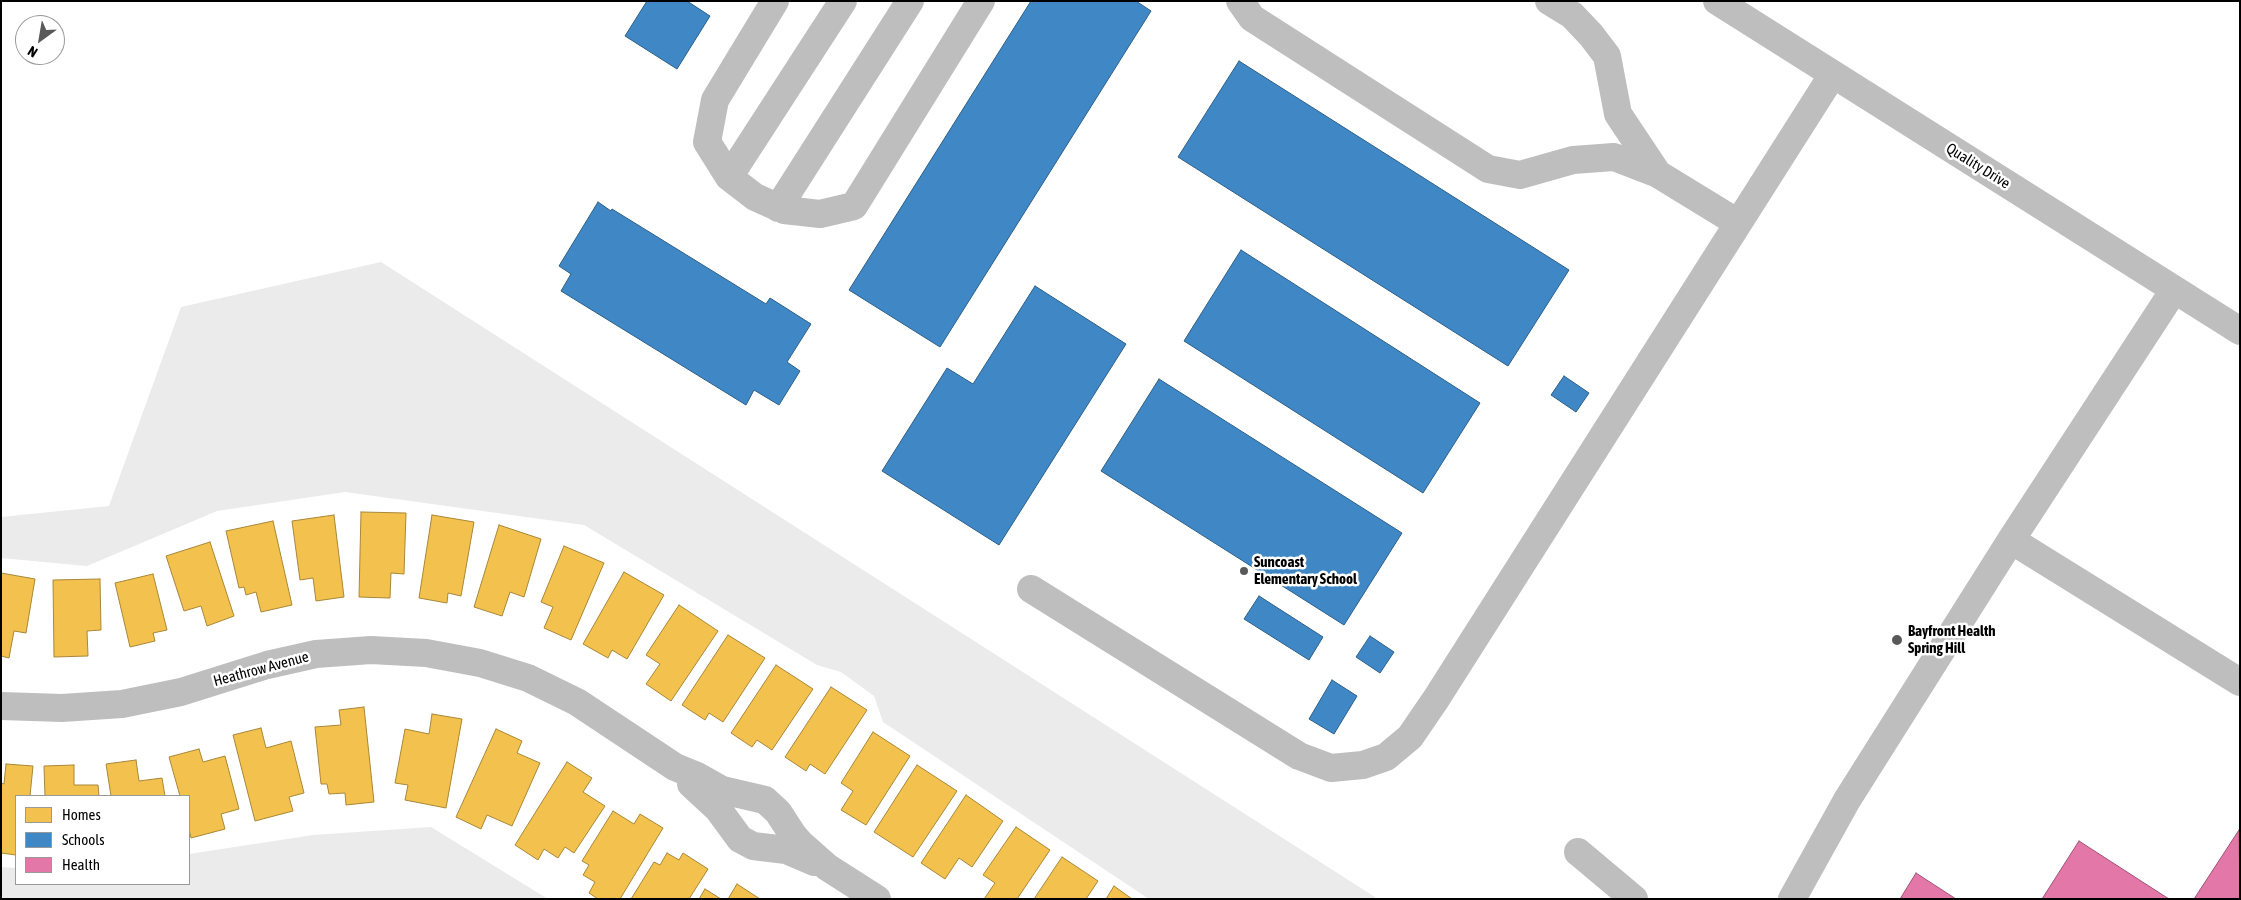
<!DOCTYPE html>
<style>
body{margin:0}
#map{position:relative;width:2241px;height:900px;overflow:hidden;background:#fff;font-family:"Asap Condensed",sans-serif}
canvas{display:block}
.frame{position:absolute;inset:0;border:2px solid #000;pointer-events:none}
.legend{position:absolute;left:15px;top:795px;width:175px;height:90px;box-sizing:border-box;background:#fff;border:1px solid #999;margin:0;padding:6px 9px;list-style:none;font-size:15px;color:#000}
.legend li{display:flex;align-items:center;gap:10px;height:25px}
.legend b{width:25px;border:1px solid #999}
.north{position:absolute;left:15px;top:15px;width:50px;height:50px;box-sizing:border-box;background:#fff;border:1px solid #999;border-radius:50%;rotate:212deg;font-size:14px;font-weight:700;line-height:20px;text-align:center;color:#000}
.north::after{content:'';display:block;margin:auto;width:18px;height:22px;background:#595959;clip-path:polygon(50% 0,100% 100%,50% 72%,0 100%)}
</style>
<div id="map">
<canvas width="2241" height="900"></canvas>
<div class="frame"></div>
<ul class="legend">
<li><b style="height:14px;background:#f2c14e"></b>Homes</li>
<li><b style="height:14px;background:#3f88c5"></b>Schools</li>
<li><b style="height:14px;background:#e377a8"></b>Health</li>
</ul>
<div class="north">N</div>
</div>
<script>
const g = document.querySelector('canvas').getContext('2d');
g.lineJoin = 'round';
function paint(path, color) { g.fillStyle = color; g.fill(path, 'evenodd'); }
const toPath = rows => new Path2D(rows.map(r => 'M' + r).join(''));
function trace(path, color, width, dash) { g.strokeStyle = color; g.lineWidth = width; g.lineCap = dash ? 'butt' : 'round'; g.setLineDash(dash || []); g.stroke(path); }
function write(font, color, halo, rows, align = 'center') {
  g.font = font + ' "Asap Condensed",sans-serif'; g.lineWidth = 5; g.setLineDash([]); g.textBaseline = 'middle'; g.strokeStyle = halo; g.fillStyle = color; for (const [text, x, y, turn = 0] of rows) {
    g.save(); g.translate(x, y); g.rotate((+turn || 0) * Math.PI / 180); g.textAlign = isNaN(turn) ? turn : align; if (halo) g.strokeText(text, 0, 0); g.fillText(text, 0, 0); g.restore();
  }
}
paint(toPath([
 [381,262,1375,897,1374,899,1149,899,883,722,874,696,841,672,817,665,584,525,345,492,217,511,87,566,1,558,1,517,109,506,181,307],
 [431,827,548,899,1,899,1,867,16,868,16,884,189,884,189,854,313,835]
]), '#ebebeb');
const homes = toPath([
 [361,512,406,513,404,574,391,573,390,598,359,597,361,512],
 [334,515,344,597,316,601,313,578,300,580,292,521,334,515],
 [432,515,474,522,461,596,448,593,447,603,419,598,432,515],
 [273,521,292,605,261,612,256,592,246,595,244,587,239,588,226,531,273,521],
 [499,525,541,539,524,597,510,592,502,616,474,607,499,525],
 [210,542,234,616,207,626,201,606,184,611,166,556,210,542],
 [564,546,604,563,571,640,544,628,553,607,541,602,564,546],
 [624,572,664,595,627,659,612,650,608,658,583,644,624,572],
 [1,573,35,579,26,633,14,631,9,658,1,656,1,573],
 [153,574,167,630,153,633,155,641,130,647,115,583,153,574],
 [100,579,101,630,87,631,88,656,54,657,53,580,100,579],
 [679,605,718,631,671,701,646,684,660,664,646,655,679,605],
 [728,635,765,658,723,722,709,713,705,720,682,705,728,635],
 [776,665,813,689,772,750,757,740,752,747,731,733,776,665],
 [831,687,867,710,825,774,810,764,806,771,785,757,831,687],
 [364,707,374,802,346,805,345,793,329,794,327,784,321,784,315,727,341,725,339,710,364,707],
 [432,714,462,719,446,808,405,800,408,785,395,783,405,729,429,734,432,714],
 [261,728,266,748,291,741,304,793,289,797,293,811,255,821,233,735,261,728],
 [496,729,522,741,517,753,540,763,512,826,487,815,481,829,456,817,496,729],
 [873,732,910,756,866,825,841,810,853,791,841,783,873,732],
 [199,749,203,762,225,756,239,809,221,814,225,829,191,838,189,829,189,796,180,796,169,757,199,749],
 [136,760,139,781,162,778,165,796,111,796,106,764,136,760],
 [567,762,592,778,583,792,605,806,574,853,565,847,558,858,544,849,538,860,515,845,567,762],
 [6,764,33,766,30,796,16,796,16,855,1,853,1,783,4,784,6,764],
 [74,765,74,785,98,785,99,796,45,796,44,766,74,765],
 [917,765,957,791,913,857,874,832,917,765],
 [966,795,1003,821,972,867,959,858,945,879,921,863,966,795],
 [613,811,634,824,640,814,663,828,620,899,598,899,589,893,595,882,583,875,589,865,582,861,613,811],
 [1016,827,1050,850,1017,899,984,899,995,883,983,875,1016,827],
 [667,853,679,860,683,853,708,869,689,899,631,899,654,862,660,865,667,853],
 [1062,857,1098,881,1086,899,1034,899,1062,857],
 [737,884,760,899,728,899,737,884],
 [1114,886,1132,899,1106,899,1114,886],
 [705,889,721,899,699,899,705,889]
]);
paint(homes, '#f2c14e');
trace(homes, '#a98737', 1);
const schools = toPath([
 [647,1,687,1,710,16,677,69,625,36,647,1],
 [1031,1,1136,1,1151,11,940,347,849,290,1031,1],
 [1239,61,1569,270,1508,366,1178,157,1239,61],
 [598,202,611,211,612,209,766,304,770,298,811,324,787,362,800,371,779,405,754,390,746,405,561,291,571,274,559,266,598,202],
 [1241,250,1480,403,1423,493,1184,341,1241,250],
 [1035,286,1126,344,999,545,882,471,947,368,973,384,1035,286],
 [1564,376,1589,393,1576,412,1551,395,1564,376],
 [1159,379,1402,533,1344,625,1101,471,1159,379],
 [1259,596,1323,637,1309,660,1244,619,1259,596],
 [1370,636,1394,652,1380,673,1356,657,1370,636],
 [1332,680,1357,696,1334,734,1309,719,1332,680]
]);
paint(schools, '#3f88c5');
trace(schools, '#2c5f8a', 1);
const health = toPath([
 [2239,830,2240,899,2194,899,2239,830],
 [2079,841,2169,899,2042,899,2079,841],
 [1916,873,1956,899,1900,899,1916,873]
]);
paint(health, '#e377a8');
trace(health, '#9f5376', 1);
trace(toPath([
 [775,1,715,100,707,142,729,177,755,197,784,210,820,214,854,206,981,1],
 [1240,1,1252,18,1488,169,1520,175,1573,160,1614,157,1658,174,1618,114,1607,56,1591,35,1572,15,1549,1],
 [1717,1,2240,331],
 [1658,174,1738,223],
 [729,177,843,1],
 [778,208,910,1],
 [2011,540,2240,682],
 [1031,589,1299,756,1331,768,1363,765,1386,757,1410,737,1436,699,1833,74],
 [1,706,62,708,122,704,181,692,267,665,316,654,371,650,426,653,480,663,528,678,577,702,675,767,697,776,722,790,765,800,778,812,793,835,801,844,827,867,877,899],
 [691,784,718,809,740,839,753,846,786,850,814,862],
 [1578,852,1634,899],
 [1792,899,1847,800,2011,540,2174,290]
]), '#bebebe', 28);
for (const [x, y, r, color] of [
 [1244,571,5,"#595959"],
 [1897,640,6,"#595959"]
]) { const dot = new Path2D(); dot.arc(x, y, r, 0, 2 * Math.PI); g.fillStyle = color; g.fill(dot); trace(dot, '#fff', 2); }
write('15px', '#000', '#fff', [
 ["Quality Drive",1978,166,32],
 ["Heathrow Avenue",261,669,-15]
]);
write('bold 15px', '#000', '#fff', [
 ["Suncoast",1254,562],
 ["Elementary School",1254,579],
 ["Bayfront Health",1908,631],
 ["Spring Hill",1908,648]
], 'left');
</script>
